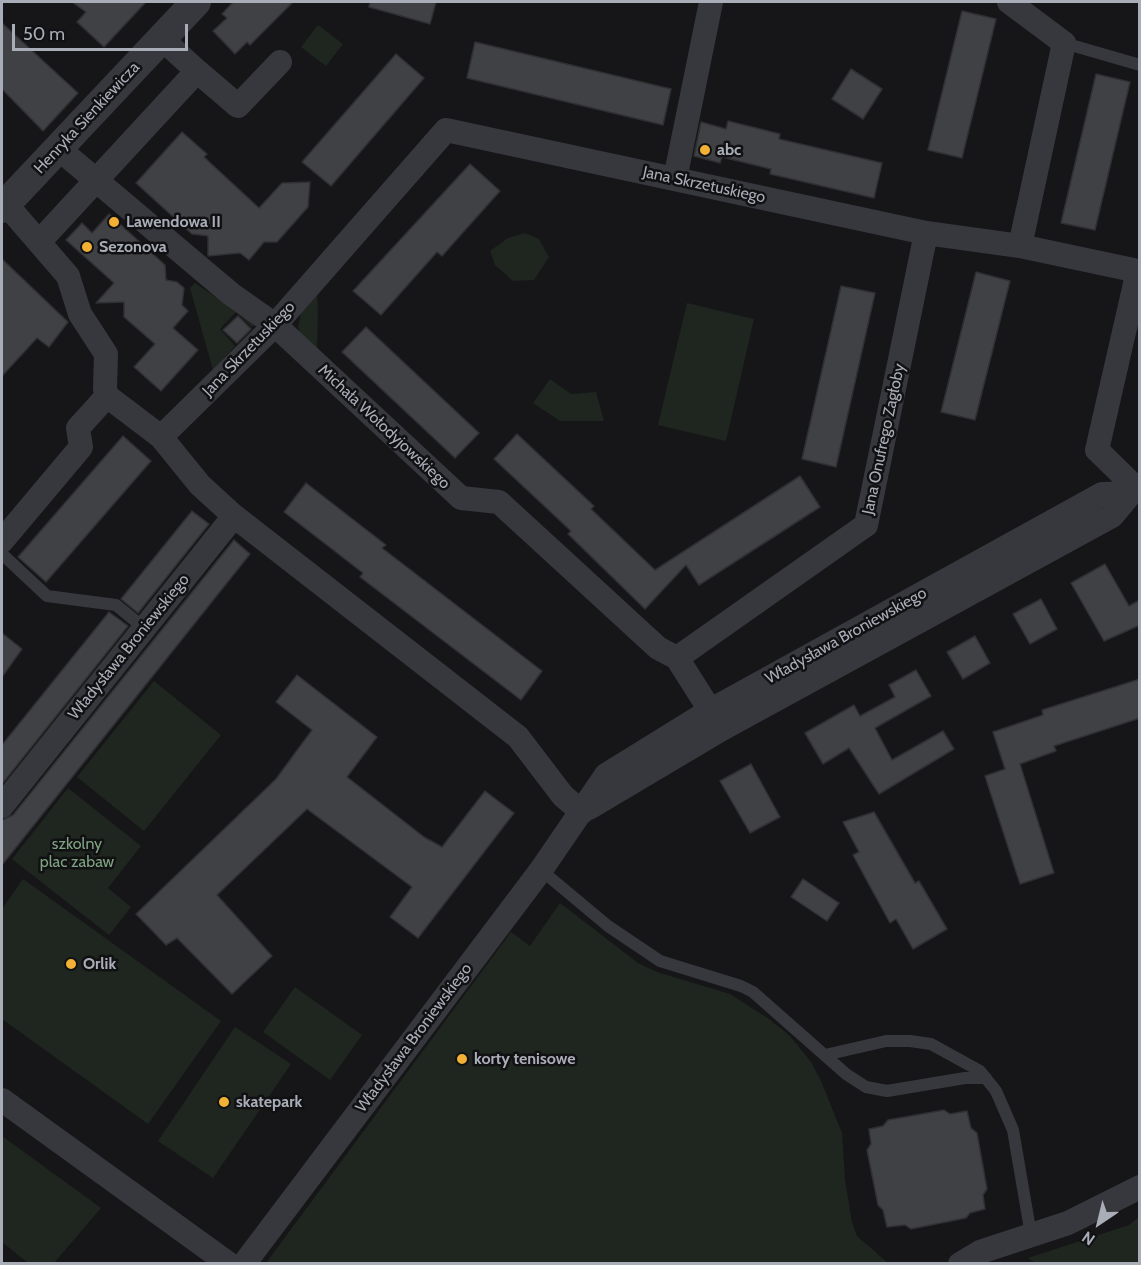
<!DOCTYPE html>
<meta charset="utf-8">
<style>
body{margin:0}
#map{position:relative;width:1141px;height:1265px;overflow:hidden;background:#161618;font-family:Cabin,sans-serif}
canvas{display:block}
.frame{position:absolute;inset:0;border:3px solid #a8adb8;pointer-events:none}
.north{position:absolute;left:1069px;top:1193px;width:60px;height:60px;-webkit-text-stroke:4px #111113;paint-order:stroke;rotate:215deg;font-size:16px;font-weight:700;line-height:24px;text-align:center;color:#a8adb8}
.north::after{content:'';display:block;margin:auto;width:21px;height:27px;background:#a8adb8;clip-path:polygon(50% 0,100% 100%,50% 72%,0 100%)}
.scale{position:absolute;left:12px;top:24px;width:176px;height:27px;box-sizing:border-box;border:3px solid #a8adb8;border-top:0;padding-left:8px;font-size:18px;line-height:21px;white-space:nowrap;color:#a8adb8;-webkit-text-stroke:4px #111113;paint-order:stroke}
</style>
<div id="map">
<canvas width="1141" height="1265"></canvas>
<div class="frame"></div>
<div class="north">N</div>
<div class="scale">50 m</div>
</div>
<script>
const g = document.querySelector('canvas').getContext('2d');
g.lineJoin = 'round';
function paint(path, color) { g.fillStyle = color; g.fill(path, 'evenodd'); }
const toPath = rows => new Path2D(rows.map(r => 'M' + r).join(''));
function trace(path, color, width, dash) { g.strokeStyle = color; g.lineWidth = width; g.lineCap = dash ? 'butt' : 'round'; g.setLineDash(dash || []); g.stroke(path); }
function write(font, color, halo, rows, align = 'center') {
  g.font = font + ' Cabin,sans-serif'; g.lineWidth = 5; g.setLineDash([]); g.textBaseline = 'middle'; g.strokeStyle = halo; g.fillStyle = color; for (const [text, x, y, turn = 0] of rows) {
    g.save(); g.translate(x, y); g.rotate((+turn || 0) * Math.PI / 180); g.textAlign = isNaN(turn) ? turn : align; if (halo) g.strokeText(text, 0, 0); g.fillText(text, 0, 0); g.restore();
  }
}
paint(toPath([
 [318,25,343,44,326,66,301,47],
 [525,233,539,239,549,257,534,280,513,281,495,265,490,251,508,238],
 [195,283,256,324,252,327,236,312,220,329,235,346,213,370,190,288],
 [317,292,318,313,317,348,301,336,298,327,301,313],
 [687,303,754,319,726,441,658,425],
 [550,379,571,394,596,392,604,421,560,421,533,403],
 [154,681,221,735,144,831,77,777],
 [68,788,141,846,108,888,131,907,109,935,12,859],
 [23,879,221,1021,148,1124,2,1019,2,909],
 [560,903,638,963,657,972,730,994,769,1019,790,1036,811,1062,821,1081,842,1133,845,1180,852,1222,857,1236,888,1263,266,1263,511,932,530,946],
 [295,987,362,1035,330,1080,263,1032],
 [235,1027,291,1064,213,1178,158,1141],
 [2,1136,101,1208,54,1263,28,1263,2,1242],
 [1139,1217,1139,1263,1035,1263,1028,1258,1129,1225]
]), '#1e261f');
const building = toPath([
 [72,2,146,2,104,47,77,22,86,12,72,2],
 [233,2,293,2,250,45,247,42,235,54,213,31,227,18,222,14,233,2],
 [370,2,436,2,430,24,369,7,370,2],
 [962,11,996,19,962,158,928,150,962,11],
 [2,23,78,93,43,131,2,89,2,23],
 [475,42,671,89,663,125,467,78,475,42],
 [396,54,424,78,331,186,302,162,396,54],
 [851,69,882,89,863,119,832,99,851,69],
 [1096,74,1130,82,1095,230,1061,223,1096,74],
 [728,121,780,134,779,139,882,163,874,198,770,174,771,169,722,157,720,163,694,156,701,122,726,129,728,121],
 [182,132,207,154,204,157,259,208,282,183,310,182,308,207,277,242,264,242,249,260,240,253,208,256,208,236,192,234,136,183,182,132],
 [470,164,500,191,442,256,437,252,381,315,353,291,470,164],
 [109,214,165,265,166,280,177,282,184,288,182,305,188,311,173,328,198,350,161,391,134,367,155,344,124,317,124,302,96,303,114,283,66,240,82,223,92,233,109,214],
 [2,259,68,322,49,347,37,338,2,376,2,259],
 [976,272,1010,281,975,420,941,412,976,272],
 [841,286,875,293,836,467,802,459,841,286],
 [238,316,251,329,237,343,223,330,238,316],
 [366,327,479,433,455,458,342,352,366,327],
 [517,434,594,506,591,509,655,570,800,476,820,507,699,585,686,565,645,609,568,534,571,531,494,459,517,434],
 [123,436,151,461,46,582,18,557,123,436],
 [306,483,386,545,382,548,542,671,521,700,360,577,363,573,284,512,306,483],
 [192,511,209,524,138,613,121,599,192,511],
 [234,540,250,554,2,865,2,820,13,815,234,540],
 [1105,564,1129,606,1140,600,1140,625,1104,641,1071,583,1105,564],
 [1041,599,1057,629,1030,644,1013,614,1041,599],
 [109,612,128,626,2,784,2,745,109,612],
 [2,633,22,649,2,677,2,633],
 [975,636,990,663,963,679,947,652,975,636],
 [916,670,931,696,875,728,892,760,943,731,954,749,879,794,849,748,823,764,805,733,854,705,860,716,895,697,889,685,916,670],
 [297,675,377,737,347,777,424,837,442,847,485,791,514,813,418,938,390,917,412,887,307,809,217,895,272,956,232,994,177,938,166,945,136,914,276,779,312,730,276,702,297,675],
 [1140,679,1140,718,1054,746,1056,751,1020,764,1054,873,1020,884,985,776,1005,769,993,732,1043,715,1042,710,1140,679],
 [751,764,780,817,750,833,720,781,751,764],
 [874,812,915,883,919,881,947,929,913,949,896,919,890,923,867,881,853,855,859,852,843,822,874,812],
 [803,879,839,903,827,921,791,897,803,879],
 [944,1110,950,1114,967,1111,971,1128,977,1133,987,1189,983,1195,985,1209,970,1213,966,1218,911,1229,905,1225,887,1227,883,1210,878,1205,867,1150,871,1144,869,1129,883,1126,888,1120,944,1110]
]);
paint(building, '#404145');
trace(building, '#303034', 1.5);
trace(toPath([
 [1064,43,1140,65],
 [2,554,47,596,116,605,144,628],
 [541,870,608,926,660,961,741,986,753,992,846,1074,866,1087,887,1091,965,1078,986,1078],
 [825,1055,886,1041,910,1041,931,1044,980,1071,996,1091,1013,1130,1031,1235]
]), '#37383d', 12);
trace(toPath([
 [1009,2,1064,43,1020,246],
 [197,71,238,106,280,62],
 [59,149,231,294,275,325,461,498,499,502,658,648,677,658,722,729],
 [675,179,711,2],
 [6,204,68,276,80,314,106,354,105,389,107,396,161,437,200,485,234,516,518,737,563,796,582,812],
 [40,241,197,71,162,39],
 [161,437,275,325,446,130,926,233,1020,246,1138,271,1097,450,1137,489],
 [2,541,81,447,78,428,107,396],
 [677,658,866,525,926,233],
 [2,806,234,516],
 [589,808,722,729,1112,516,1131,493,1140,487],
 [2,1100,229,1264],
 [244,1264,541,870,606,775,711,710,1102,494,1131,493],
 [960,1264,980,1252,1068,1223,1140,1187]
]), '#37383d', 24);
trace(toPath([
 [2,208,196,2]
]), '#37383d', 30);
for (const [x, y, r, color] of [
 [705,150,6,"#f2b134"],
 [114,222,6,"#f2b134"],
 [87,247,6,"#f2b134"],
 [71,964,6,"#f2b134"],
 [462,1059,6,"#f2b134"],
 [224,1102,6,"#f2b134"]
]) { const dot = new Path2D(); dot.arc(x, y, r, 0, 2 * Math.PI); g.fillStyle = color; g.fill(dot); trace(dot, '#111113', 2); }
write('16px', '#a8adb8', '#111113', [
 ["Henryka Sienkiewicza",87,118,-47],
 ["Jana Skrzetuskiego",704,185,12],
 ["Jana Skrzetuskiego",249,349,-46],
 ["Michała Wołodyjowskiego",384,427,43],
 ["Jana Onufrego Zagłoby",884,439,-78],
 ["Władysława Broniewskiego",846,636,-29],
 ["Władysława Broniewskiego",129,647,-51],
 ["Władysława Broniewskiego",414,1038,-53]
]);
write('bold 16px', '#a8adb8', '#111113', [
 ["abc",717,150],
 ["Lawendowa II",126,222],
 ["Sezonova",99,247],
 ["Orlik",83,964],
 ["korty tenisowe",474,1059],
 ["skatepark",236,1102]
], 'left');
write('16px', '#7fa381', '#111113', [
 ["szkolny",77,844],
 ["plac zabaw",77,862]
]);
</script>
